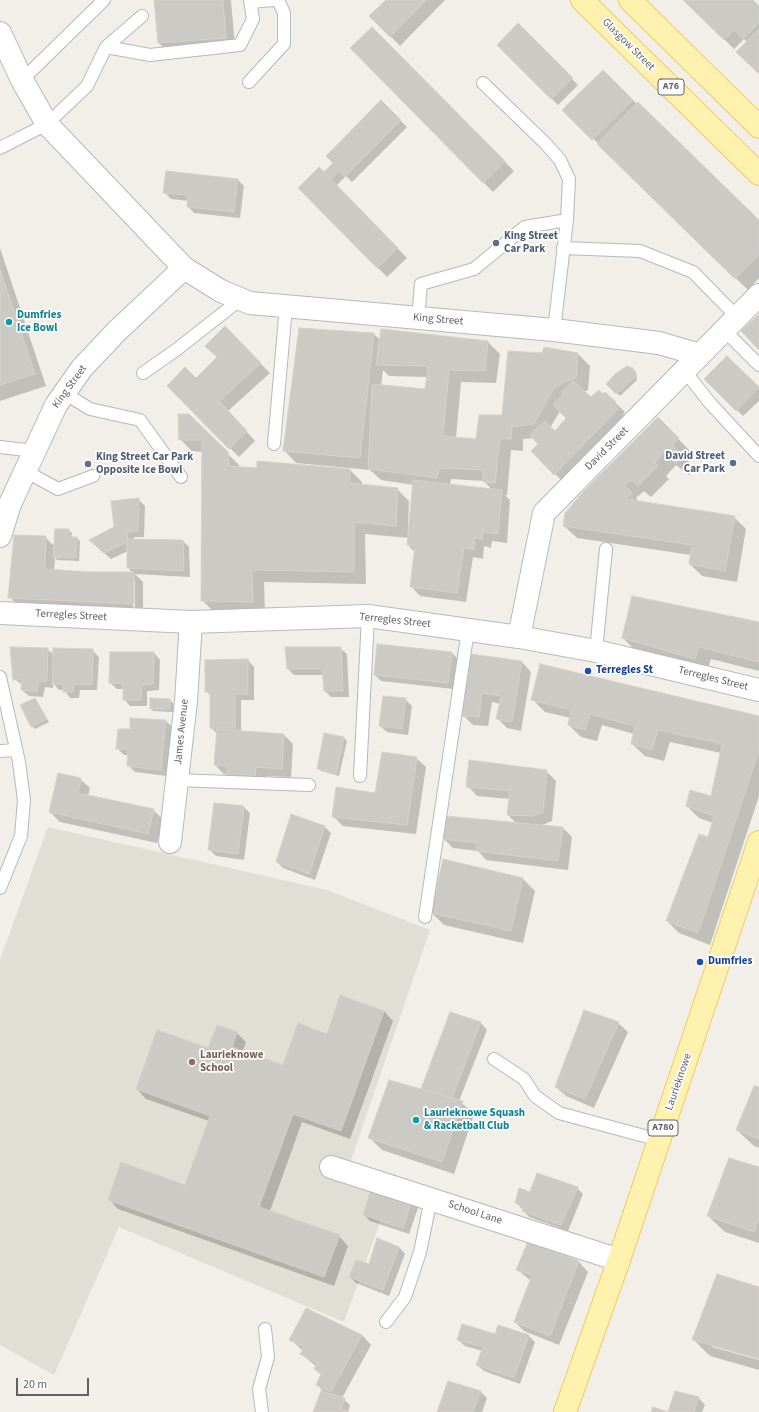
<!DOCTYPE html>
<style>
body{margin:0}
#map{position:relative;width:759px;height:1412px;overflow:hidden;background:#f1efe8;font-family:"Source Sans 3",sans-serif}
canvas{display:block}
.scale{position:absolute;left:16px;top:1378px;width:73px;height:18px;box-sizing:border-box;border:2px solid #5f6368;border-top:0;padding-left:5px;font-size:12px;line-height:14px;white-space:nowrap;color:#5f6368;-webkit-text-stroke:3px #fff;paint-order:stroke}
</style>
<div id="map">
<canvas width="759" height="1412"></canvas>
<div class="scale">20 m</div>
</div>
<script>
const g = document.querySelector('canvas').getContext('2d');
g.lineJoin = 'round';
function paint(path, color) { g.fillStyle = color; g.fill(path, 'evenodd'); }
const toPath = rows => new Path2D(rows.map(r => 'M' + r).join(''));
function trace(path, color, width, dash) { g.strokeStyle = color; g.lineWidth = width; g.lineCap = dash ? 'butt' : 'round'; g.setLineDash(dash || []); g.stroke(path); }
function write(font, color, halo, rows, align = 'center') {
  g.font = font + ' "Source Sans 3",sans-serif'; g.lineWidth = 3.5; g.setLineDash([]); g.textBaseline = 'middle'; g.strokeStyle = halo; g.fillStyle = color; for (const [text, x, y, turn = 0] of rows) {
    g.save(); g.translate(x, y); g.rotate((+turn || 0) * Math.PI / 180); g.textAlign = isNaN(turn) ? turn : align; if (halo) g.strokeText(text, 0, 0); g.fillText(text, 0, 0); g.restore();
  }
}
paint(toPath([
 [48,827,327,890,430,930,350,1163,397,1175,344,1322,119,1227,54,1375,0,1345,0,960]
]), '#e1ded6');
paint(toPath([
 [155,0,231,0,235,47,168,52,159,43],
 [387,0,445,0,400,46,371,16],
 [684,0,751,0,759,7,759,73,747,42,744,39,734,49],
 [518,24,578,85,558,105,498,45],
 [372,28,514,171,493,192,351,48],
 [603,71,759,222,759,278,748,290,564,110],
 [381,101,407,127,352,182,346,176,336,186,407,258,387,277,300,188,331,177,334,163],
 [238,180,244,186,240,218,194,213,188,206,189,201,171,199,164,192],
 [0,248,46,386,0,401],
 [225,328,270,373,228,411,255,441,239,457,168,386,196,379,218,358],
 [300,329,374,334,380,340,488,342,500,354,496,383,461,382,456,438,477,440,503,416,543,354,578,354,590,366,588,390,583,392,591,399,605,393,625,412,623,414,627,419,564,483,533,451,540,444,534,438,523,439,523,451,511,450,507,495,505,495,510,500,507,543,492,541,491,548,484,546,483,559,473,557,466,602,420,596,411,586,415,552,408,545,409,538,365,534,366,584,264,582,265,614,214,612,202,600,203,452,192,451,180,439,189,415,239,465,240,468,350,470,362,482,362,485,397,489,409,501,408,527,410,527,414,485,381,480,370,470,296,463,284,450],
 [383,370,389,376,427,377,426,390,381,386],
 [560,411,568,418,555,432,550,428],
 [451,479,484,481,492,490,450,485],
 [727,357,759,389,759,401,743,416,706,379],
 [633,369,636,372,637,380,620,396,608,384],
 [658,418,690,451,684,457,695,468,689,475,676,465,666,476,669,479,651,497,644,491,636,498,639,502,734,517,746,529,737,582,702,576,690,564,691,555,577,538,564,526],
 [138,499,145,506,144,537,134,537,134,540,183,541,189,547,190,577,135,574,143,582,143,613,19,607,10,597,45,537,55,547,69,530,72,533,71,538,77,538,80,541,79,561,57,560,55,557,54,571,133,573,128,568,128,551,111,559,96,546,115,528],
 [133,581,135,581,135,609,133,609],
 [759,623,759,671,711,659,707,671,635,650,623,638],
 [340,648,347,654,349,697,331,697,325,691,324,675,294,675,288,669],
 [47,649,54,655,92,650,99,657,97,690,80,690,79,698,70,698,64,690,59,690,53,683,53,688,45,687,43,697,29,696,22,690,23,685,14,679],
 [154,653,160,660,159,690,147,691,147,706,130,706,124,699,124,689,117,689,110,683],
 [452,653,458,659,454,689,381,681,375,675],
 [471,655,522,662,531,672,521,731,507,728,497,718,500,704,492,702,488,726,473,725,463,715],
 [248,660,254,667,254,700,241,700,241,732,284,735,293,744,291,777,265,776,264,790,237,789,228,779,228,775,224,774,215,765,218,734,211,728,211,696,206,691],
 [35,699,49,722,35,729,32,726],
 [405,699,412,706,408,735,387,732,380,726],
 [170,700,173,703,173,712,153,711,151,708],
 [533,700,759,717,759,796,710,945,679,933,667,921,708,838,713,823,699,818,687,806,711,797,721,753,670,742,664,761,645,756,632,744,634,734,602,725,597,741,581,737,569,725,571,718,545,712],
 [166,721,172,727,167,776,135,772,128,765,129,755,124,755,117,748,131,731],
 [325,734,344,738,347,741,339,776,321,771,318,768],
 [416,758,426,767,416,834,343,826,333,816,376,794],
 [546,771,556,781,552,821,540,826,563,828,572,837,568,870,486,860,478,851,453,848,444,839,517,824,508,815,510,799,477,796,468,786],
 [80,779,90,788,88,796,153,810,163,819,157,843,60,822,50,812],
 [244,807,250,813,244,860,216,856,209,849],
 [292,815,325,827,331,833,315,880,283,868,277,862],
 [444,860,523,879,535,891,523,943,444,925,432,913],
 [341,996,384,1011,393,1021,350,1139,302,1122,270,1211,339,1236,348,1246,334,1286,118,1209,109,1199,186,1186,209,1121,146,1099,137,1089,237,1033,246,1042,243,1051,283,1066,327,1035],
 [451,1014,481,1023,487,1030,459,1101,474,1114,454,1174,382,1150,370,1138,421,1090],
 [618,1023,628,1032,594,1108,566,1096,556,1087],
 [759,1088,759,1148,754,1146,737,1130],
 [759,1168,759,1243,725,1232,708,1216],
 [577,1188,583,1194,568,1231,529,1217,516,1202,531,1194],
 [411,1202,418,1208,409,1234,370,1221,364,1215],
 [528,1243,579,1262,588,1272,559,1345,524,1331,515,1322,531,1281,518,1270],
 [399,1247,405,1254,389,1296,356,1283,350,1277],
 [759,1289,759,1358,712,1345,712,1347,759,1360,759,1370,710,1356,694,1340],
 [306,1309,362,1335,371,1345,342,1398,350,1405,348,1412,314,1412,325,1393,317,1385,322,1376,315,1369,317,1367,301,1354,303,1351,291,1340],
 [499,1326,529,1336,535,1342,520,1384,484,1371,477,1365,483,1351,465,1346,458,1340,496,1335],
 [449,1382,481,1392,487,1398,482,1412,438,1412],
 [675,1392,699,1398,705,1405,702,1412,669,1412]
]), '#0003');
const building = toPath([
 [154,0,223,0,226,38,158,43,154,0],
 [386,0,426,0,390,37,369,16,386,0],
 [683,0,753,0,759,6,759,23,743,39,734,30,724,40,683,0],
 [518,23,573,78,551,99,497,45,518,23],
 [372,27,505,161,483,183,350,48,372,27],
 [759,29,759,74,736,52,759,29],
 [603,70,633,100,592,140,562,110,603,70],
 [381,100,401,120,345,177,339,171,331,179,324,172,333,163,326,156,381,100],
 [638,102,759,220,759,254,735,279,597,144,638,102],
 [319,167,398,248,377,268,298,188,319,167],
 [166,171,238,179,234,212,187,207,188,195,163,193,166,171],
 [0,270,35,374,0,385,0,270],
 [759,314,759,350,741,331,759,314],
 [225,326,261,363,219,401,247,431,229,449,167,386,185,367,196,378,217,357,205,346,225,326],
 [299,328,374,333,360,458,283,451,299,328],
 [381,329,488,341,485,371,449,370,443,436,476,439,479,415,502,415,508,351,542,353,544,347,578,353,576,378,565,382,554,388,534,424,512,427,511,439,500,439,495,483,483,482,483,470,439,468,437,478,368,469,372,384,425,389,428,366,376,365,381,329],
 [727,356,759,387,736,411,704,379,727,356],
 [627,366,633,368,635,377,616,394,606,384,615,374,627,366],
 [573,381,591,397,599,390,603,394,605,392,616,402,614,404,618,409,554,475,531,451,538,444,530,435,545,421,555,431,566,418,553,405,564,394,561,392,573,381],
 [178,414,189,414,228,452,229,466,257,468,257,461,350,469,350,483,398,488,396,526,354,522,354,572,252,570,253,602,201,601,202,440,179,440,178,414],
 [658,417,679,438,672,446,684,455,676,464,663,453,655,463,658,466,638,486,631,480,624,485,632,493,626,499,735,516,725,571,689,564,692,545,563,526,565,513,583,492,658,417],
 [413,480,502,490,498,534,483,532,482,540,475,537,474,550,464,548,457,593,410,587,415,546,407,545,413,480],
 [139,498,138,531,128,532,127,542,104,553,89,540,114,527,111,501,139,498],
 [55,529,69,529,69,537,77,537,76,558,53,557,55,529],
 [14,535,46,536,45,569,88,572,134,572,134,604,8,598,14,535],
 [127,539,183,540,184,571,127,568,127,539],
 [632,596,759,622,759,662,699,647,695,659,622,638,632,596],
 [377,644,452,652,448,683,374,675,377,644],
 [10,647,48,648,47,682,39,681,37,692,21,690,22,679,13,680,10,647],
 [285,647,341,647,343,691,324,691,322,669,287,669,285,647],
 [53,648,93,649,92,685,74,684,73,692,63,692,63,684,52,684,53,648],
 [110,652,154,652,153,684,142,685,141,700,123,700,123,684,109,683,110,652],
 [470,654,522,661,512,722,496,719,501,696,482,693,479,717,462,716,470,654],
 [248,659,248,694,235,694,235,728,210,728,210,692,205,692,205,660,248,659],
 [540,664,759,716,759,750,698,933,666,921,699,834,708,837,714,816,686,806,690,790,711,796,722,744,658,730,652,750,631,744,635,726,590,714,585,730,568,725,571,710,531,700,540,664],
 [383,696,406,698,402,729,379,726,383,696],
 [35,698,47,719,31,727,20,705,35,698],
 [150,698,170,699,170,709,150,709,150,698],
 [130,718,166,720,161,770,127,766,128,749,116,749,118,729,130,729,130,718],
 [217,729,284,734,282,769,256,767,255,781,227,780,227,766,214,765,217,729],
 [324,733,344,737,336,774,317,769,324,733],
 [382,752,417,757,407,825,332,817,336,787,375,793,382,752],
 [469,760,547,770,543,812,533,816,507,815,510,791,466,787,469,760],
 [58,773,81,778,78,793,154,809,148,834,49,812,58,773],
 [214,803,244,806,238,854,208,850,214,803],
 [291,814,325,826,309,874,276,862,291,814],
 [445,816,563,827,558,861,476,851,477,843,443,839,445,816],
 [443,859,523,878,511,931,431,913,443,859],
 [340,995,384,1011,341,1131,293,1114,259,1207,340,1235,324,1277,108,1200,121,1162,185,1185,210,1116,136,1089,157,1030,208,1048,217,1025,237,1032,232,1047,283,1065,298,1023,327,1034,340,995],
 [584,1010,619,1022,585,1099,555,1087,584,1010],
 [450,1012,481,1022,452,1098,421,1089,450,1012],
 [389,1080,463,1101,442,1162,368,1138,389,1080],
 [754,1086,759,1087,759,1139,736,1130,754,1086],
 [729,1158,759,1167,759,1219,754,1232,707,1216,729,1158],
 [537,1173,578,1187,561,1225,522,1211,524,1207,515,1203,519,1188,530,1192,537,1173],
 [372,1186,412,1201,403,1228,363,1215,372,1186],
 [377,1238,399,1247,383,1290,349,1277,356,1260,369,1264,377,1238],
 [528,1241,579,1261,550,1336,514,1322,532,1275,516,1270,528,1241],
 [717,1274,759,1287,759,1359,692,1340,717,1274],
 [306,1308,362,1335,331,1392,316,1385,321,1374,314,1369,317,1363,300,1354,304,1347,289,1340,306,1308],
 [462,1324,495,1334,498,1325,529,1335,514,1378,476,1365,483,1347,457,1340,462,1324],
 [448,1381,481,1391,473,1412,437,1412,448,1381],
 [321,1391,345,1398,341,1409,349,1412,313,1412,321,1391],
 [675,1391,699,1397,694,1412,668,1412,675,1391],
 [653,1407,668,1412,651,1412,653,1407]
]);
paint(building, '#cccac5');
trace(building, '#d6d1c6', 1);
const lane = toPath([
 [251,2,273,0],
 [106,47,150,55,240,45,253,19,250,0],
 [22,80,104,0],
 [249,82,284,44,284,13,278,0],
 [483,83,546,144,560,160,569,179,567,220,554,330],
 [0,148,47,124,87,86,106,47,142,16],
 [563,248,640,251,693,272,737,317],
 [418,319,421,284,474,269,525,227,567,220],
 [724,330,759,365],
 [684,370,710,403,759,456],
 [143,373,176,350,241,299],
 [64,393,90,409,140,420,181,477],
 [274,444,286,306],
 [0,447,34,451],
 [25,471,58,489,93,476],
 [596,651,606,549],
 [0,677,19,762,24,800,21,836,0,888],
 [0,751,16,750],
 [360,776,368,616],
 [177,780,309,785],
 [425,917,468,630],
 [494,1059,524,1079,535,1096,559,1113,659,1140],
 [386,1322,405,1297,420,1252,431,1199],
 [262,1412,259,1389,268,1357,265,1329]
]);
const street = toPath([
 [0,33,22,80,47,124,184,268,221,291,250,303,554,330,659,343,700,355],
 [0,536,10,504,56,405,82,368,117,331,184,268],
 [519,637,544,513,759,295],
 [170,842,186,701,191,622],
 [331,1167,619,1260]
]);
const secondary = toPath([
 [0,613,191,622,368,616,519,637,596,651,759,690]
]);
const primary = toPath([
 [582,0,759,174],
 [630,0,759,127],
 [565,1412,619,1260,759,842]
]);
trace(lane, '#b5b8bc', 14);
trace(street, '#b5b8bc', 24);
trace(secondary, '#b6babf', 24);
trace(primary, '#f2c960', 24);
trace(lane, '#fff', 12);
trace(street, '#fff', 22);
trace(secondary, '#fff', 22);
trace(primary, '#fff2af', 22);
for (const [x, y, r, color] of [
 [496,243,4,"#5c6f8a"],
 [9,322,4,"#0f9aa8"],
 [733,463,4,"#5c6f8a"],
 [88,464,4,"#5c6f8a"],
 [588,671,4,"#1a4fb4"],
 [700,962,4,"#1a4fb4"],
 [192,1062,4,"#8d6e63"],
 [416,1120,4,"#0f9aa8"]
]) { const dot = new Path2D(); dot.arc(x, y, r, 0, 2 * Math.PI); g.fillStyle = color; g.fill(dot); trace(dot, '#fff', 1.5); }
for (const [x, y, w] of [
 [671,87,26],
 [663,1128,30]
]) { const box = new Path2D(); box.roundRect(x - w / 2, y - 8, w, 16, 3); g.fillStyle = '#fff'; g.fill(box); trace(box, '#5f6368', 1); }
write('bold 10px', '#5f6368', null, [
 ["A76",671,87],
 ["A780",663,1128]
]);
write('11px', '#5f6368', '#fff', [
 ["Glasgow Street",628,45,45],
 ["King Street",438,320,5],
 ["King Street",70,387,-54],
 ["David Street",607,449,-45],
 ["Terregles Street",71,616,3],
 ["Terregles Street",395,621,6],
 ["Terregles Street",713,679,14],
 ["James Avenue",182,732,-84],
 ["Laurieknowe",679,1082,-71],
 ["School Lane",475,1213,18]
]);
write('bold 11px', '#4e5e75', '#fff', [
 ["King Street",504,237],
 ["Car Park",504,250],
 ["David Street",725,457,"right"],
 ["Car Park",725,470,"right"],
 ["King Street Car Park",96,458],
 ["Opposite Ice Bowl",96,471]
], 'left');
write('bold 11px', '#0d838f', '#fff', [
 ["Dumfries",17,316],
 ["Ice Bowl",17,329],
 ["Laurieknowe Squash",424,1114],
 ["& Racketball Club",424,1127]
], 'left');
write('bold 11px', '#164399', '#fff', [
 ["Terregles St",596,671],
 ["Dumfries",708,962]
], 'left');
write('bold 11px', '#785e54', '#fff', [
 ["Laurieknowe",200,1056],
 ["School",200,1069]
], 'left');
</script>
